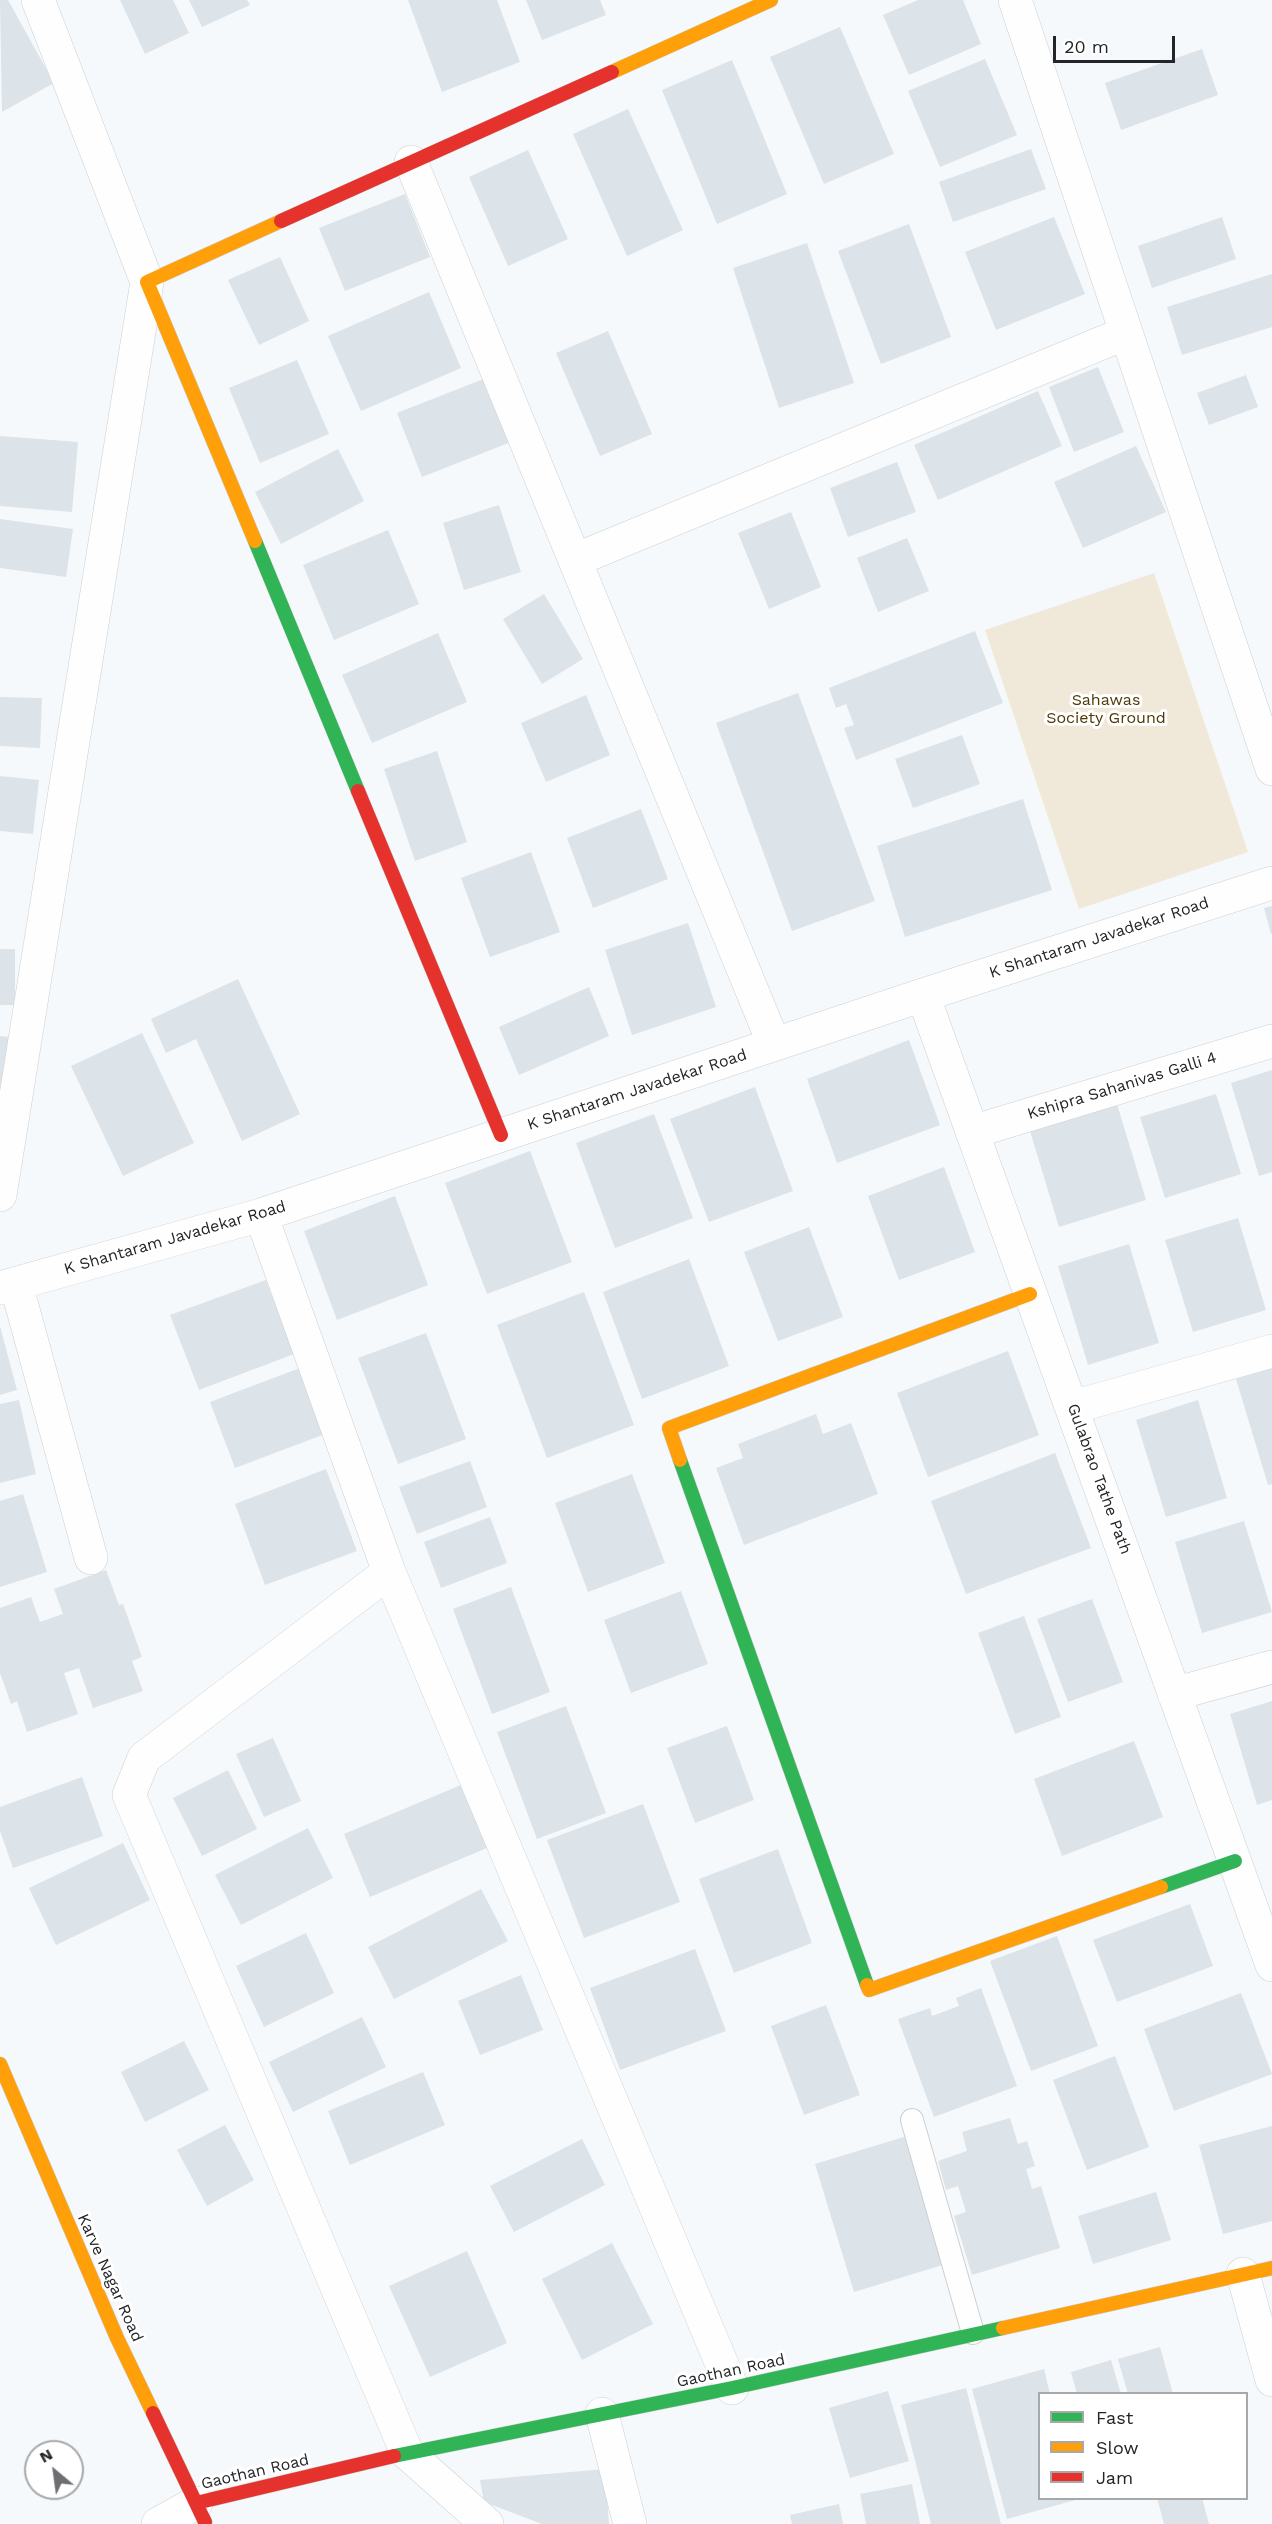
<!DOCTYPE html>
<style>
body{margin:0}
#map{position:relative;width:1272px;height:2524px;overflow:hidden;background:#f6f9fb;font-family:"Work Sans",sans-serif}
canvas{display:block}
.legend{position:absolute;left:1038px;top:2392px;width:210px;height:108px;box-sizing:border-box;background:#fff;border:2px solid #a7a8a9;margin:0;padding:8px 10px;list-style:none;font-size:18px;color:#232528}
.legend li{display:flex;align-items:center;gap:12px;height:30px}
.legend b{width:30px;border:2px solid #a7a8a9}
.north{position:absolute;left:24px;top:2440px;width:60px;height:60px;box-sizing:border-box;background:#fff;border:2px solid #a7a8a9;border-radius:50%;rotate:331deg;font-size:16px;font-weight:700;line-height:24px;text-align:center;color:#232528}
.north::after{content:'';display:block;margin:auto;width:21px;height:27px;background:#6d6f72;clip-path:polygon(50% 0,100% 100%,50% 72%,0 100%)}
.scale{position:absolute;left:1053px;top:36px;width:122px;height:27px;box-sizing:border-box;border:3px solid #232528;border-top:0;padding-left:8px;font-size:18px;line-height:21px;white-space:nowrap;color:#232528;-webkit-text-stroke:4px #fff;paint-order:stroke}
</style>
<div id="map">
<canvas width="1272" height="2524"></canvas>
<ul class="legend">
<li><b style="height:8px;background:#30b455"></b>Fast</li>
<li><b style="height:8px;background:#ff9f0a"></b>Slow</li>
<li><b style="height:8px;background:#e5322d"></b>Jam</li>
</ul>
<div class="north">N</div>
<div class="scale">20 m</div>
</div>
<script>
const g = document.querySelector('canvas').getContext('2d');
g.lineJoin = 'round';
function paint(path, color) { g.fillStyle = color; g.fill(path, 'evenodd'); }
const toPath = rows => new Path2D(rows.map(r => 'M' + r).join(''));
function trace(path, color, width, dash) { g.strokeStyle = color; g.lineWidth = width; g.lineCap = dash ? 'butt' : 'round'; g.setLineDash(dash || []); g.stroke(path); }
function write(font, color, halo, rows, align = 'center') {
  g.font = font + ' "Work Sans",sans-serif'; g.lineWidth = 6; g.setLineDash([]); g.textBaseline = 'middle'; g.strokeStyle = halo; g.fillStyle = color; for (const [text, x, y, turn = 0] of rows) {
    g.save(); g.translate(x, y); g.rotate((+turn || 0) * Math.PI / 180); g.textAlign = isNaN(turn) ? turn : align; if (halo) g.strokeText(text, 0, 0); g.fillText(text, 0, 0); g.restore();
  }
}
paint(toPath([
 [1154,573,1248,852,1079,909,985,630]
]), '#f0e8d9');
paint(toPath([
 [0,0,8,0,54,83,2,112],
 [120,0,173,0,189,33,145,54],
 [189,0,247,0,250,5,202,27],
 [408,0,497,0,520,62,442,92],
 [526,0,600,0,606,15,542,40],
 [918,0,963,0,981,44,909,75,883,15],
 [840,27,894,154,824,184,770,57],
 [1202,49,1218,95,1121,130,1105,83],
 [985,59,1017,135,940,167,908,91],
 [732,60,787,194,717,224,662,90],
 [628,109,683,230,627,256,573,134],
 [1031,149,1046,189,953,222,939,182],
 [528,150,568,239,508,266,469,177],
 [405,194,430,257,345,291,319,228],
 [1054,217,1085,294,996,330,965,252],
 [1222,217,1236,259,1152,288,1138,246],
 [909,224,951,337,881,364,838,251],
 [807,243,854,383,779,408,733,268],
 [280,257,309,321,259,345,228,280],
 [1272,274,1272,327,1182,355,1167,307],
 [429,292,461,368,361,411,328,336],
 [608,331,652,434,600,456,556,353],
 [297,360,329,434,260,463,229,388],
 [1098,367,1124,432,1074,452,1049,387],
 [1246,375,1258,407,1209,425,1197,393],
 [491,376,516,440,422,477,397,413],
 [1038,391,1062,446,938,500,914,445],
 [0,436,78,442,72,512,0,506],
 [1136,446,1166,512,1083,548,1054,482],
 [338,449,364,501,281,544,255,492],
 [897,462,916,512,848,537,830,488],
 [499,505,521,572,464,590,443,523],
 [791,512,821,587,769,609,738,533],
 [0,519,73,529,66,577,0,568],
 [388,530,419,604,334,640,303,565],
 [907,538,929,591,878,612,857,558],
 [544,594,583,659,542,684,503,619],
 [975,631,1003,703,856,760,844,728,854,725,846,704,836,708,829,688],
 [438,633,467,702,372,743,342,675],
 [798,693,875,901,792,931,716,723],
 [586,695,610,755,546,782,521,723],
 [0,697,42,698,40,748,0,746],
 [962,735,980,784,913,808,895,759],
 [437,751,467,842,415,861,384,769],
 [0,776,39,780,33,834,0,831],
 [1023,799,1052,890,905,937,877,846],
 [641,809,668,879,593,908,567,838],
 [531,852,560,932,490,957,461,878],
 [1272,906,1272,934,1271,934,1264,908],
 [688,923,716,1007,632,1035,605,950],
 [0,949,15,949,15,1005,0,1005],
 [238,979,300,1114,242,1141,196,1039,166,1053,151,1019],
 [589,987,609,1036,519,1075,499,1027],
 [142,1033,194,1143,123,1176,71,1066],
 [0,1036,11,1037,5,1091,0,1090],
 [909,1040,940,1125,837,1163,807,1079],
 [1272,1070,1272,1172,1259,1176,1231,1083],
 [755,1087,793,1191,709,1222,670,1119],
 [1216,1094,1241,1174,1165,1198,1140,1117],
 [1117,1104,1146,1200,1059,1227,1030,1131],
 [654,1114,693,1218,615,1248,576,1143],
 [530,1151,572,1262,487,1294,445,1183],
 [944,1167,975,1252,899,1280,868,1196],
 [395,1196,428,1285,337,1320,304,1231],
 [1238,1218,1266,1310,1193,1332,1165,1240],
 [809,1227,843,1317,778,1341,744,1252],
 [1129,1244,1159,1343,1088,1365,1058,1266],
 [689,1259,729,1366,642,1399,603,1292],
 [266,1280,294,1354,199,1390,170,1315],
 [584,1292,634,1425,547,1458,497,1325],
 [0,1326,17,1390,0,1395],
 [426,1333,466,1439,398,1464,358,1358],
 [1008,1351,1039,1435,928,1477,897,1393],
 [300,1368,325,1434,235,1468,210,1402],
 [1272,1368,1272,1484,1268,1485,1236,1379],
 [19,1400,36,1474,0,1483,0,1404],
 [1198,1400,1227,1498,1166,1517,1136,1420],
 [816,1414,823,1434,851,1423,878,1494,744,1545,716,1468,743,1458,738,1444],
 [1055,1453,1091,1548,966,1594,931,1501],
 [470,1461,487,1507,417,1534,399,1487],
 [326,1469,357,1551,265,1585,235,1504],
 [632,1474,665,1563,588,1592,555,1503],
 [23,1494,47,1572,0,1587,0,1501],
 [490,1517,507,1563,441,1588,424,1542],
 [1244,1521,1272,1612,1202,1633,1175,1542],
 [106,1570,119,1605,123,1604,142,1657,132,1661,143,1691,93,1708,79,1668,64,1673,78,1714,27,1732,17,1701,11,1704,0,1673,0,1608,31,1597,40,1622,63,1614,54,1589],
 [511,1587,550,1692,492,1714,453,1609],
 [681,1591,708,1664,631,1693,604,1620],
 [1092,1599,1123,1682,1068,1702,1037,1619],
 [1024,1616,1061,1717,1015,1734,978,1633],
 [1272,1701,1272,1800,1257,1805,1230,1714],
 [566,1706,606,1813,537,1839,497,1732],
 [727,1726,754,1800,695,1823,667,1748],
 [273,1738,301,1801,264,1817,236,1754],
 [1134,1741,1163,1817,1062,1856,1034,1779],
 [228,1770,257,1829,202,1856,173,1798],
 [82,1777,103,1836,13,1868,0,1831,0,1807],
 [461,1785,487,1848,370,1897,344,1834],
 [643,1804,680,1902,584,1938,547,1840],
 [308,1828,333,1878,241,1925,215,1875],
 [123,1843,150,1900,56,1945,29,1888],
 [778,1849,812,1943,734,1973,699,1879],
 [481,1889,508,1941,394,1999,368,1947],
 [1190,1904,1213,1966,1117,2002,1093,1940],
 [306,1933,334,1993,264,2027,236,1966],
 [1057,1936,1098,2046,1031,2071,990,1961],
 [695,1949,726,2031,620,2070,590,1988],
 [521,1975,543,2030,480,2055,458,2001],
 [981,1988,1017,2086,934,2117,898,2019,930,2008,932,2016,959,2006,956,1998],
 [1241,1993,1272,2074,1174,2111,1144,2029],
 [826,2005,860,2095,804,2115,771,2026],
 [362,2017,386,2067,293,2112,269,2062],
 [184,2041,209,2090,145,2122,121,2072],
 [1115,2056,1149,2147,1087,2170,1053,2080],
 [423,2072,445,2125,350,2165,328,2111],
 [1010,2118,1018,2144,1027,2141,1035,2166,1026,2169,1032,2189,1041,2186,1060,2248,972,2275,954,2216,966,2212,958,2186,946,2190,938,2161,967,2151,962,2132],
 [225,2125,254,2180,207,2206,177,2150],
 [1272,2126,1272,2221,1223,2234,1199,2145],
 [907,2136,946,2264,854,2292,815,2164],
 [582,2139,605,2185,514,2232,490,2186],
 [1156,2192,1171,2240,1093,2264,1078,2216],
 [612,2243,653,2324,582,2360,542,2279],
 [467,2251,507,2343,430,2377,389,2286],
 [1160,2347,1173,2394,1128,2394,1118,2359],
 [1111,2360,1121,2394,1077,2394,1071,2372],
 [1044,2369,1050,2394,1040,2394,1040,2498,1079,2499,1007,2519,972,2389],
 [966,2388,1001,2524,931,2524,901,2405],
 [888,2391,909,2461,850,2478,829,2408],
 [605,2469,609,2524,542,2524,484,2502,480,2480],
 [912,2484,920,2524,866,2524,860,2494],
 [1157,2498,1202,2498,1209,2524,1164,2524],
 [839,2504,843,2524,792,2524,790,2515]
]), '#dce3e9');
const lane = toPath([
 [912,2120,973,2333]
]);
const street = toPath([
 [1015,0,1272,769],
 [411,162,774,1044],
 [575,560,1126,333],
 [923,995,1272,1965],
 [972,1132,1272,1041],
 [0,1195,147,282,38,0],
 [261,1215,389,1572,732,2388],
 [16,1284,91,1558],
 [0,1288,261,1215,923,995,1272,883],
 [1073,1407,1272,1351],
 [389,1572,144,1758,129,1795,407,2453,487,2524],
 [1174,1694,1272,1667],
 [1243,2274,1272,2380],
 [602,2414,630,2524],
 [158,2524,196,2503]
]);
const fast = toPath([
 [255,541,358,791],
 [680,1460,867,1985],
 [1161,1887,1235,1861],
 [394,2456,732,2388,1003,2328]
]);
const slow = toPath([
 [612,72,771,0],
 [255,541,147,282,281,221],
 [680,1460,669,1428,1030,1294],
 [867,1985,869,1990,1161,1887],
 [0,2064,117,2338,153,2413],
 [1003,2328,1272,2268]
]);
const jam = toPath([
 [281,221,612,72],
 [358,791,501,1135],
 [153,2413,205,2522],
 [196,2503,394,2456]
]);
trace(lane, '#cdd0d2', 24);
trace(street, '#cdd0d2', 34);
trace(fast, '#cdd0d2', 15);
trace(slow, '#cdd0d2', 15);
trace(jam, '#cdd0d2', 15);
trace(lane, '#fefefe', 22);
trace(street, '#fefefe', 33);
trace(fast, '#30b455', 14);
trace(slow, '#ff9f0a', 14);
trace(jam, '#e5322d', 14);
write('16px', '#4f3804', '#fff', [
 ["Sahawas",1106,700],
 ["Society Ground",1106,718]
]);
write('16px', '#232528', '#fff', [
 ["K Shantaram Javadekar Road",1099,938,-18],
 ["Kshipra Sahanivas Galli 4",1122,1086,-17],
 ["K Shantaram Javadekar Road",637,1090,-18],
 ["K Shantaram Javadekar Road",175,1238,-16],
 ["Gulabrao Tathe Path",1099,1479,70],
 ["Karve Nagar Road",110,2278,66],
 ["Gaothan Road",731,2371,-12],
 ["Gaothan Road",255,2472,-13]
]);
</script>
